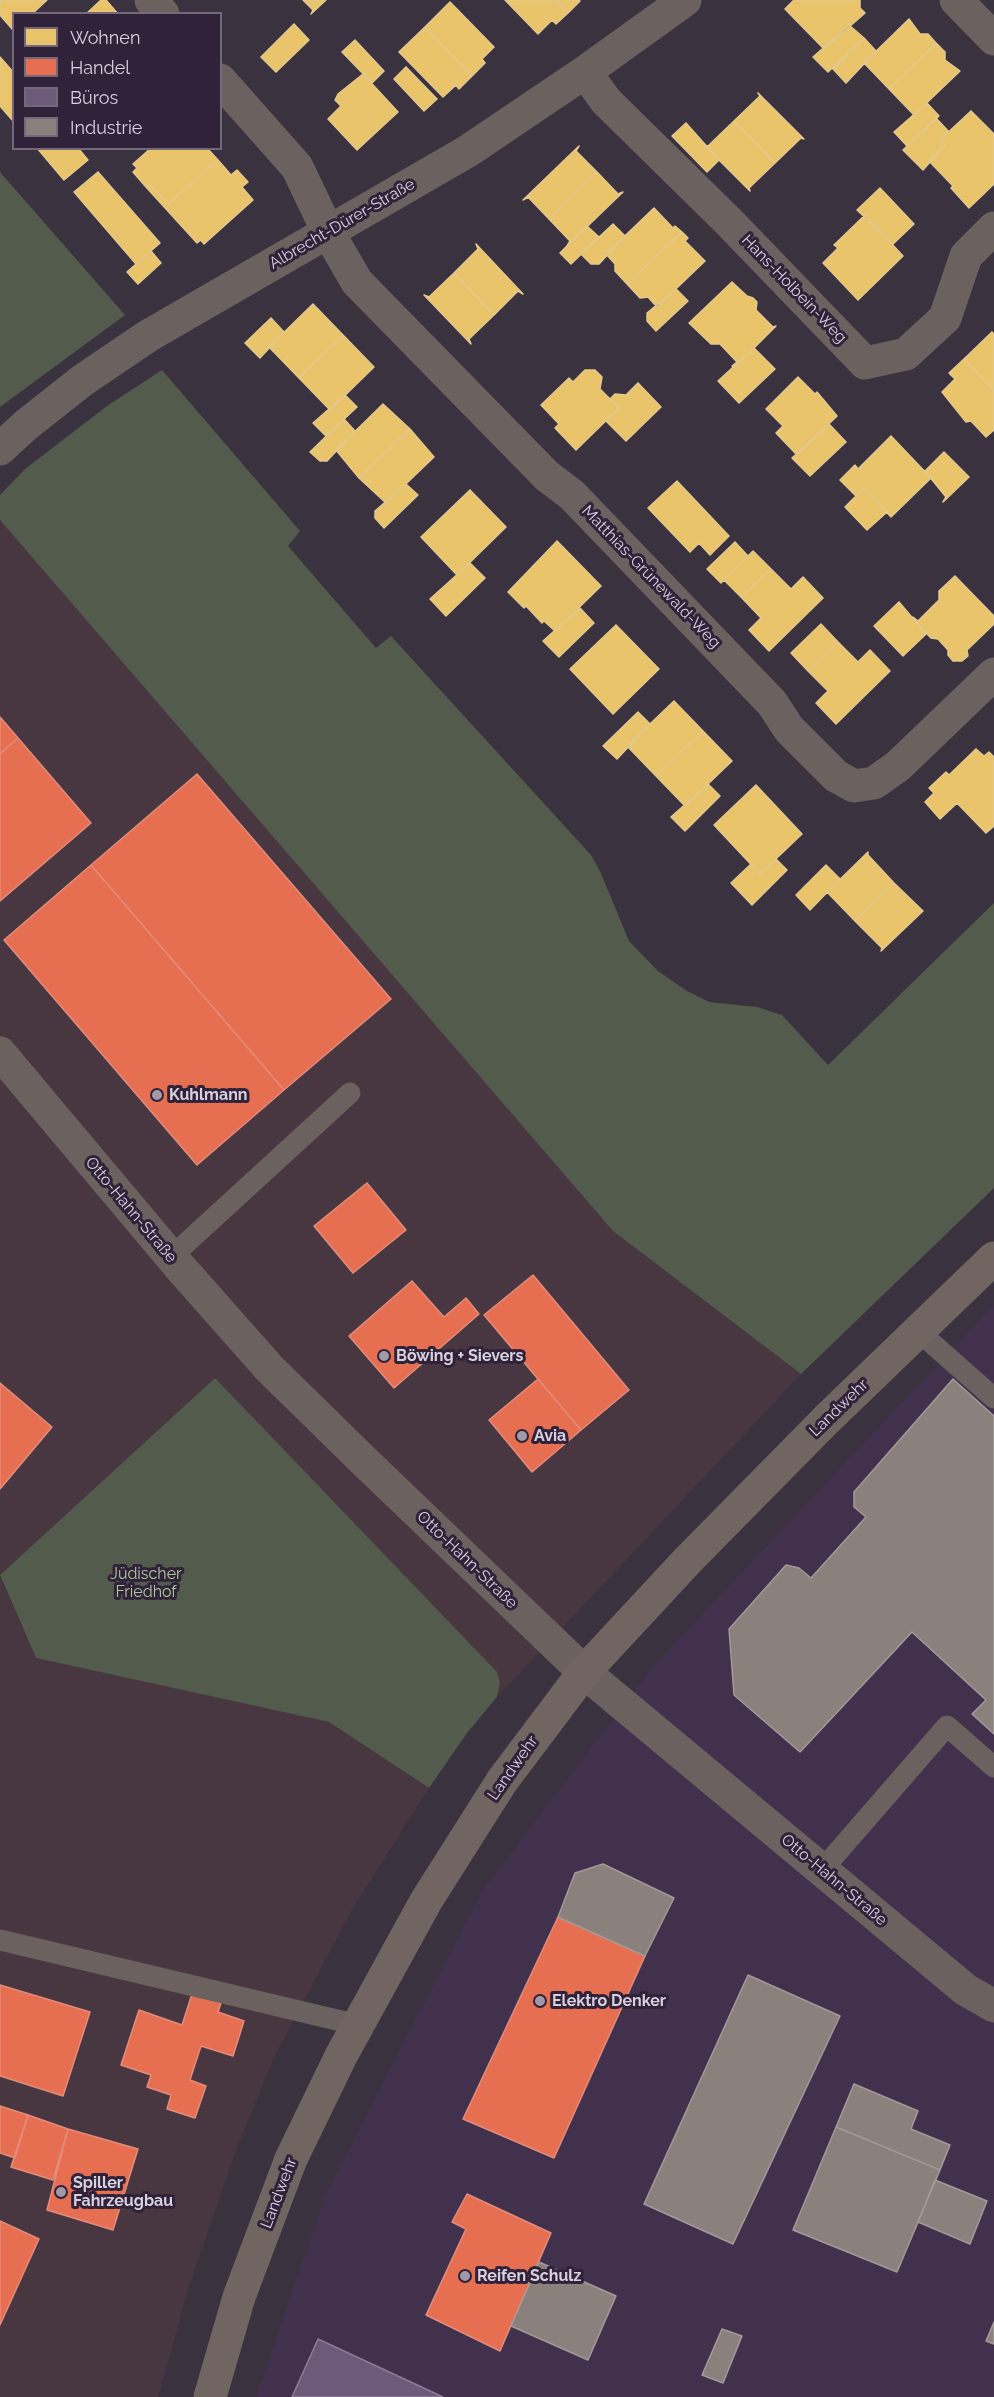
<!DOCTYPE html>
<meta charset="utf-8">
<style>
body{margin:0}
#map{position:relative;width:994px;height:2397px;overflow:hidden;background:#3a323e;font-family:Raleway,sans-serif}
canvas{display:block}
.legend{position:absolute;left:12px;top:12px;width:210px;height:138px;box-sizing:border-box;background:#302239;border:2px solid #74687b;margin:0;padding:8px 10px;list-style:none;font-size:18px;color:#d9d0df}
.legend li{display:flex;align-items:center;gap:12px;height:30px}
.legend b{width:30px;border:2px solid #74687b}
</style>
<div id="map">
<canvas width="994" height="2397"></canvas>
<ul class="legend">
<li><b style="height:16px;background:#e9c46a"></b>Wohnen</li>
<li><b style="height:16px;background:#e76f51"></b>Handel</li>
<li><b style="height:16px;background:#6d597a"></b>Büros</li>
<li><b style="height:16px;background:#8a817c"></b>Industrie</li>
</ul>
</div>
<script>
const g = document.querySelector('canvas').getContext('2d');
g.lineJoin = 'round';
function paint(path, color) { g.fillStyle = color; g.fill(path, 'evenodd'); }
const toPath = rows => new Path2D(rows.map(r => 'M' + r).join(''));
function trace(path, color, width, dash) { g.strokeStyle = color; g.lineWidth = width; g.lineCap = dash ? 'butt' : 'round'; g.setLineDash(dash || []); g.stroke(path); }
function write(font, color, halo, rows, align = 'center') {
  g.font = font + ' Raleway,sans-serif'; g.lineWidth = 6; g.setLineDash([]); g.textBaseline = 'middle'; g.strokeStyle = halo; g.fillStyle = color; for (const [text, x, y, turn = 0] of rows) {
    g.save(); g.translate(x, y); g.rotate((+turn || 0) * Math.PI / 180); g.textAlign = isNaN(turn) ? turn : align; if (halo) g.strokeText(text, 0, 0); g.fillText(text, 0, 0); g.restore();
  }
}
paint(toPath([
 [0,520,613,1231,801,1374,497,1697,500,1683,215,1378,0,1575],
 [0,1577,36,1658,329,1722,429,1788,353,1908,274,2057,238,2145,189,2286,158,2397,0,2397]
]), '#483741');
paint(toPath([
 [994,1305,994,2397,256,2397,326,2193,482,1891,656,1663]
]), '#42314d');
paint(toPath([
 [0,172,125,315,0,407],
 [162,370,300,531,288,546,376,648,391,636,591,855,600,871,629,941,658,971,687,991,709,1002,757,1007,782,1015,828,1065,994,903,994,1188,801,1374,613,1231,0,520,0,495,25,469,107,406],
 [215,1378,497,1672,500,1683,497,1697,467,1733,429,1788,329,1722,36,1658,0,1575]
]), '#525b4c');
const homes = toPath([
 [0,0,47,0,32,14,14,14,13,30,0,15,0,0],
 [101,0,106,0,118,14,86,14,101,0],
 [303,0,326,0,311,14,313,10,303,0],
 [505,0,556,0,568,13,556,24,552,20,538,34,505,0],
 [556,0,579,0,580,1,568,13,556,0],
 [794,0,860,0,860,8,865,13,824,49,785,9,794,0],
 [450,2,494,47,482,59,485,63,472,76,425,27,450,2],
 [909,19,920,34,928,34,936,43,889,89,864,63,909,19],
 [294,24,309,40,276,72,261,57,294,24],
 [849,25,864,38,828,72,813,57,849,25],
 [425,27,472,76,459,89,456,85,443,97,399,52,425,27],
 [864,38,876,51,846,83,833,69,864,38],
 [355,40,384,71,372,83,342,52,355,40],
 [936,43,945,52,945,60,960,71,914,115,889,89,936,43],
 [0,57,14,73,14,122,0,106,0,57],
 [406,67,437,99,424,111,394,79,406,67],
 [363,74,398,112,357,150,328,119,341,106,335,100,338,94,363,74],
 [758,93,804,139,801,138,775,163,734,121,760,96,758,93],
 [927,103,939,116,907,146,894,132,927,103],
 [971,111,994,134,994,184,969,208,951,188,953,186,929,161,945,145,940,140,971,111],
 [936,118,949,132,940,140,945,145,923,170,903,150,936,118],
 [734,121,775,163,749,188,750,191,704,145,708,146,734,121],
 [686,123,719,160,707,172,672,136,686,123],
 [579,146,576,151,597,172,549,219,528,197,523,200,579,146],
 [37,148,78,148,88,160,64,180,37,148],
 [151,148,207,148,218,160,168,204,150,184,146,187,133,172,137,168,133,164,151,148],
 [218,160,231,175,237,170,248,182,242,187,253,200,204,244,201,240,197,243,146,187,150,184,168,204,218,160],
 [98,172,160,243,136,264,74,192,98,172],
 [597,172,618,194,623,192,567,246,570,241,549,219,597,172],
 [880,188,914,224,893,244,857,210,880,188],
 [654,208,673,228,675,226,682,232,627,284,615,271,615,264,606,254,654,208],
 [865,215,903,256,858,300,823,263,838,248,834,245,865,215],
 [613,224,625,236,599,264,591,264,581,254,613,224],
 [587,226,599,237,571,264,560,253,587,226],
 [682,232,688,238,685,241,705,261,657,307,648,297,640,298,627,284,682,232],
 [476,244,523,294,518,291,494,315,454,273,478,249,476,244],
 [151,251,161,263,138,284,127,272,151,251],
 [454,273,494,315,469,339,471,344,424,295,429,297,454,273],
 [732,282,747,296,753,298,757,302,756,310,773,327,776,326,734,368,732,366,737,362,720,344,711,344,689,323,732,282],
 [676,289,688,301,656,331,647,321,647,313,676,289],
 [313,304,343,335,299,378,269,347,313,304],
 [271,318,284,332,260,358,245,343,271,318],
 [992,332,994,334,994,390,964,359,992,332],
 [343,335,374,367,330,410,299,378,343,335],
 [754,348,775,369,739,403,718,381,754,348],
 [964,359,994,390,994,430,986,437,971,421,966,422,942,392,955,379,949,373,964,359],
 [585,370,595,370,602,377,600,389,619,408,576,450,555,428,559,424,541,405,569,378,573,382,585,370],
 [798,377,815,394,817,392,837,416,797,455,776,433,783,426,766,409,798,377],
 [638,383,661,407,626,441,606,421,619,408,610,399,615,394,626,395,638,383],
 [345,395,357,407,326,436,313,423,345,395],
 [383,404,410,429,359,478,336,450,383,404],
 [344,419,355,431,327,461,320,461,310,452,344,419],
 [829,424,846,442,810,476,792,458,829,424],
 [410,429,434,457,386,503,359,478,410,429],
 [891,436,931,478,891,517,864,488,856,496,840,480,855,465,858,469,891,436],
 [944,452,969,477,943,502,946,497,925,471,944,452],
 [677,481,729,536,710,555,699,543,690,552,648,508,677,481],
 [406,484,418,495,384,528,375,518,375,511,406,484],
 [864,488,887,512,867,530,845,507,864,488],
 [470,490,506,527,457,575,421,537,470,490],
 [557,541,601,586,555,631,544,621,542,623,526,606,524,608,508,592,557,541],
 [735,542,748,556,721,583,707,569,735,542],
 [753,551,771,569,741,597,724,580,753,551],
 [470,563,485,578,446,616,430,599,470,563],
 [771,569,791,589,803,577,823,598,769,651,749,630,761,618,741,597,771,569],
 [955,576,994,616,994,624,967,650,968,656,962,661,953,661,948,655,948,650,938,639,931,638,912,618,913,617,918,621,939,600,939,591,955,576],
 [899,602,926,634,903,656,874,626,899,602],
 [580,608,594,623,559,657,543,641,580,608],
 [821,624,838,642,808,671,791,653,821,624],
 [616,625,659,669,613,714,570,669,616,625],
 [838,642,858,662,870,650,890,671,836,724,816,703,828,691,808,671,838,642],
 [674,701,703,731,656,776,627,746,674,701],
 [638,712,650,724,617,759,603,746,638,712],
 [703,731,732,761,685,806,656,776,703,731],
 [976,749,984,756,989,752,994,757,994,826,986,833,957,803,940,819,925,802,934,793,929,788,946,772,949,775,976,749],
 [708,784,720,796,685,831,671,817,708,784],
 [756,785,802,834,760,874,714,825,756,785],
 [868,852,868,855,894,883,855,921,828,893,825,894,868,852],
 [776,859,787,870,752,905,731,883,751,864,760,874,776,859],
 [826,865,840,879,810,910,796,895,826,865],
 [894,883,923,911,881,951,882,948,855,921,894,883]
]);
paint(homes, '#e9c46a');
trace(homes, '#e4c88d', 1.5);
const shops = toPath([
 [0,717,18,738,0,754,0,717],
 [18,738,91,823,0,901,0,754,18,738],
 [197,774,391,999,284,1090,91,865,197,774],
 [91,865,284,1090,197,1165,4,940,91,865],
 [367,1183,406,1230,353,1273,314,1226,367,1183],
 [533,1275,629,1390,581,1430,484,1315,533,1275],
 [412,1281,444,1317,466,1298,479,1314,394,1388,349,1336,412,1281],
 [538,1379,581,1430,532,1472,489,1420,538,1379],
 [0,1383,52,1427,0,1489,0,1383],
 [558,1917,645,1956,554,2158,463,2119,558,1917],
 [0,1985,90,2012,63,2096,0,2076,0,1985],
 [192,1994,221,2003,218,2012,244,2021,233,2056,201,2046,190,2080,206,2086,195,2118,167,2109,171,2095,147,2087,151,2075,121,2065,139,2010,182,2025,192,1994],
 [0,2106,28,2115,15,2158,0,2153,0,2106],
 [28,2115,68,2129,53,2180,11,2167,28,2115],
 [68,2129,138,2149,113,2230,47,2210,68,2129],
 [467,2194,551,2233,500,2351,426,2315,466,2229,452,2222,467,2194],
 [0,2221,39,2239,0,2325,0,2221]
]);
paint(shops, '#e76f51');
trace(shops, '#e38c7c', 1.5);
const offices = toPath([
 [318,2339,443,2397,292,2397,318,2339]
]);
paint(offices, '#6d597a');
trace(offices, '#8d7d98', 1.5);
const industry = toPath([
 [953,1379,994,1416,994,1734,972,1714,986,1700,912,1632,800,1752,734,1695,729,1629,786,1565,799,1568,811,1578,866,1517,854,1507,854,1492,953,1379],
 [603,1864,674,1898,645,1956,558,1917,575,1873,603,1864],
 [748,1975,840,2016,733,2244,644,2204,748,1975],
 [854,2084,918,2111,911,2129,950,2145,940,2170,836,2127,854,2084],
 [836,2127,940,2170,897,2272,793,2230,836,2127],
 [935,2180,987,2201,970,2244,918,2222,935,2180],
 [539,2262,616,2296,588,2360,511,2326,539,2262],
 [994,2322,994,2344,986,2341,994,2322],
 [722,2329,742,2336,723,2383,702,2375,722,2329]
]);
paint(industry, '#8a817c');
trace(industry, '#a2999a', 1.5);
trace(toPath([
 [171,1257,350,1093],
 [918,1331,994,1398],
 [822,1870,947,1726,994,1767],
 [0,1940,358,2025]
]), '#6b625f', 21);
trace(toPath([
 [151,0,163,14],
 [956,0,994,39],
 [585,72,606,101,730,223,865,363,906,354,945,318,966,256,994,228],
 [220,80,297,167,328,232,357,282,547,476,572,495,772,703,789,729,836,776,854,786,874,783,898,766,994,674],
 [0,449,26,425,83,380,148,336,468,151,585,72,685,0],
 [0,1053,178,1265,270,1369,366,1463,584,1672,966,1990,994,2006]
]), '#6b625f', 33);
trace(toPath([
 [210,2397,239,2297,291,2159,341,2056,426,1901,502,1781,584,1672,688,1560,827,1419,994,1258]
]), '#706560', 33);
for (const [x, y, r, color] of [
 [157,1095,6,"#a199a7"],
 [384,1356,6,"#a199a7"],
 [522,1436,6,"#a199a7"],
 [540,2001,6,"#a199a7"],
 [61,2192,6,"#a199a7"],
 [465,2276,6,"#a199a7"]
]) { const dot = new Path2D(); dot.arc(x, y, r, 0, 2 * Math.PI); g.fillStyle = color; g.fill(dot); trace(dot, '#302239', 2); }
write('16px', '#d9d0df', '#302239', [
 ["Albrecht-Dürer-Straße",342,224,-30],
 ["Hans-Holbein-Weg",794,289,46],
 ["Matthias-Grünewald-Weg",651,577,46],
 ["Otto-Hahn-Straße",131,1210,50],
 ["Landwehr",839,1408,-44],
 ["Otto-Hahn-Straße",467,1560,44],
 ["Landwehr",513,1768,-55],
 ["Otto-Hahn-Straße",834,1880,40],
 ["Landwehr",279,2193,-69]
]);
write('bold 16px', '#d9d0df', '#302239', [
 ["Kuhlmann",169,1095],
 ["Böwing + Sievers",396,1356],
 ["Avia",534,1436],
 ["Elektro Denker",552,2001],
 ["Spiller",73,2183],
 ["Fahrzeugbau",73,2201],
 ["Reifen Schulz",477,2276]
], 'left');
write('16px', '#adc898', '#302239', [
 ["Jüdischer",146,1574],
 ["Friedhof",146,1592]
]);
</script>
